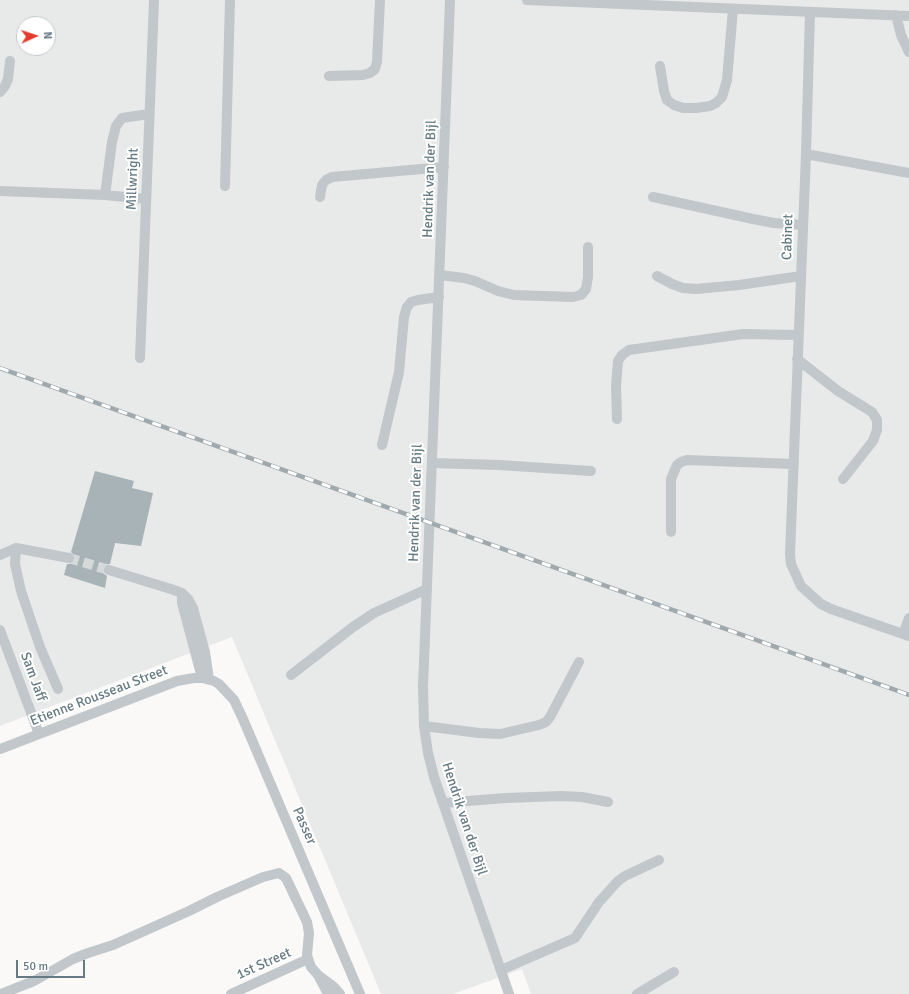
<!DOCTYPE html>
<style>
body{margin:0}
#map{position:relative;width:909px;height:994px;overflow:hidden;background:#faf9f8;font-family:Signika,sans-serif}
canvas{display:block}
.north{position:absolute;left:16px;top:16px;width:40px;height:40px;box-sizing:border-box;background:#fff;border:1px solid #c1cacd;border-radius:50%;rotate:87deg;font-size:11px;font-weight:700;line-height:16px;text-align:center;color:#657a82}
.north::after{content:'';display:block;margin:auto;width:14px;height:18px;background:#e33b2e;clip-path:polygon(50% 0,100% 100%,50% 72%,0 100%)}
.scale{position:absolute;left:16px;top:960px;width:69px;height:18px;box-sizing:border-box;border:2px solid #657a82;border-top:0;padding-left:5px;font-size:12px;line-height:14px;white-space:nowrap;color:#657a82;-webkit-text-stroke:3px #fff;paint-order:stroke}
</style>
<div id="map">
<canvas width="909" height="994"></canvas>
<div class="north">N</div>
<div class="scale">50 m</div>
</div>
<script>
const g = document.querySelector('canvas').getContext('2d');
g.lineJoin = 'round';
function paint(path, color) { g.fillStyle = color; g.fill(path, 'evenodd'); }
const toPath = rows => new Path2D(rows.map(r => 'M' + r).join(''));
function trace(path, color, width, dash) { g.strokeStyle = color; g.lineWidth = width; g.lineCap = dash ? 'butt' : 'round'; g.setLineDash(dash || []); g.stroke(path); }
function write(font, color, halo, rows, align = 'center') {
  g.font = font + ' Signika,sans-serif'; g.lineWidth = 4; g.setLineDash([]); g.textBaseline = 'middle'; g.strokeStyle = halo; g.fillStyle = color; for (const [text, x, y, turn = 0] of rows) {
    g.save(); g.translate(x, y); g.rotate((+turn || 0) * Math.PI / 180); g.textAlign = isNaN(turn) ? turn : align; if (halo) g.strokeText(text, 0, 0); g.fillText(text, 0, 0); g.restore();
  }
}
paint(toPath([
 [0,0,909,0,909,994,531,994,522,969,453,994,381,994,232,637,0,726],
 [24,24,48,24,48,48,24,48]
]), '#e8e9e9');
paint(toPath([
 [95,471,134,481,132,488,153,493,141,546,115,543,110,564,105,565,103,568,104,574,107,576,105,588,64,575,67,564,72,564,75,560,75,556,71,552]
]), '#a8b3b7');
trace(toPath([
 [69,558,109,570]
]), '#d5d9da', 10, [10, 5]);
trace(toPath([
 [450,0,423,687,424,726,428,753,434,777,509,994],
 [527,0,909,16],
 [810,12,806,154,790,554,791,564,801,586,821,604,831,609,909,636],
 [896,15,901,35,909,52],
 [660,66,664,91,667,100,674,105,683,108,696,108,710,106,716,103,722,97,727,80,733,9],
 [329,76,363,75,370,73,375,69,377,62,380,0],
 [0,92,5,86,8,79,10,61],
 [806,154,909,173],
 [225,186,230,0],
 [0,191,105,195,146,199],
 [105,195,112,142,116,126,122,118,149,114],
 [320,197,322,185,326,180,332,177,444,167],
 [653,197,753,219,774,223,803,225],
 [440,275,464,278,475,281,498,291,514,295,573,297,581,295,586,289,588,277,588,247],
 [657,276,672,284,683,288,696,289,739,285,801,276],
 [140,358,154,0],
 [797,359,838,391,872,412,877,420,877,430,873,441,843,479],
 [617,419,616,386,618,361,622,355,629,350,743,334,798,335],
 [382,445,399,372,404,317,407,307,411,302,418,300,439,297],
 [432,463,499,465,591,471],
 [671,532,671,479,677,465,681,462,687,460,794,464],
 [16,548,15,564,21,591,40,647,58,689],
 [0,555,16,548,69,558],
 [109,570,171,589,182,593,188,599,193,608,205,652,209,679],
 [182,593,182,603,202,678],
 [0,630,39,734],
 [903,634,909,618],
 [291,675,353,627,374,613,427,589],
 [424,726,479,733,500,734,539,725,546,722,550,717,579,662],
 [0,749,177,681,194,678,202,678,214,681,219,684,234,700,243,719,360,994],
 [443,803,506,798,561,796,582,797,608,802],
 [501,970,575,938,599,902,618,881,625,876,659,860],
 [318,975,328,994],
 [1,994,34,981,73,959,88,953,113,945,189,911,217,897,263,877,279,873,286,878,307,922,309,933,307,955,311,967,318,975,334,987,340,994],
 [231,994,308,959],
 [637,994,674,972]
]), '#c1c7ca', 10);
const rail = toPath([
 [0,368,909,695]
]);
trace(rail, '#a0aaae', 4.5);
trace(rail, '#fff', 3, [9]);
write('14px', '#657a82', '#fff', [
 ["Millwright",133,179,-88],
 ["Hendrik van der Bijl",430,179,-88],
 ["Cabinet",788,237,-88],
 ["Hendrik van der Bijl",416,503,-88],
 ["Sam Jaff",33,677,70],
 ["Etienne Rousseau Street",99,696,-21],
 ["Hendrik van der Bijl",464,819,72],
 ["Passer",304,826,66],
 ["1st Street",264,964,-24]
]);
</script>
